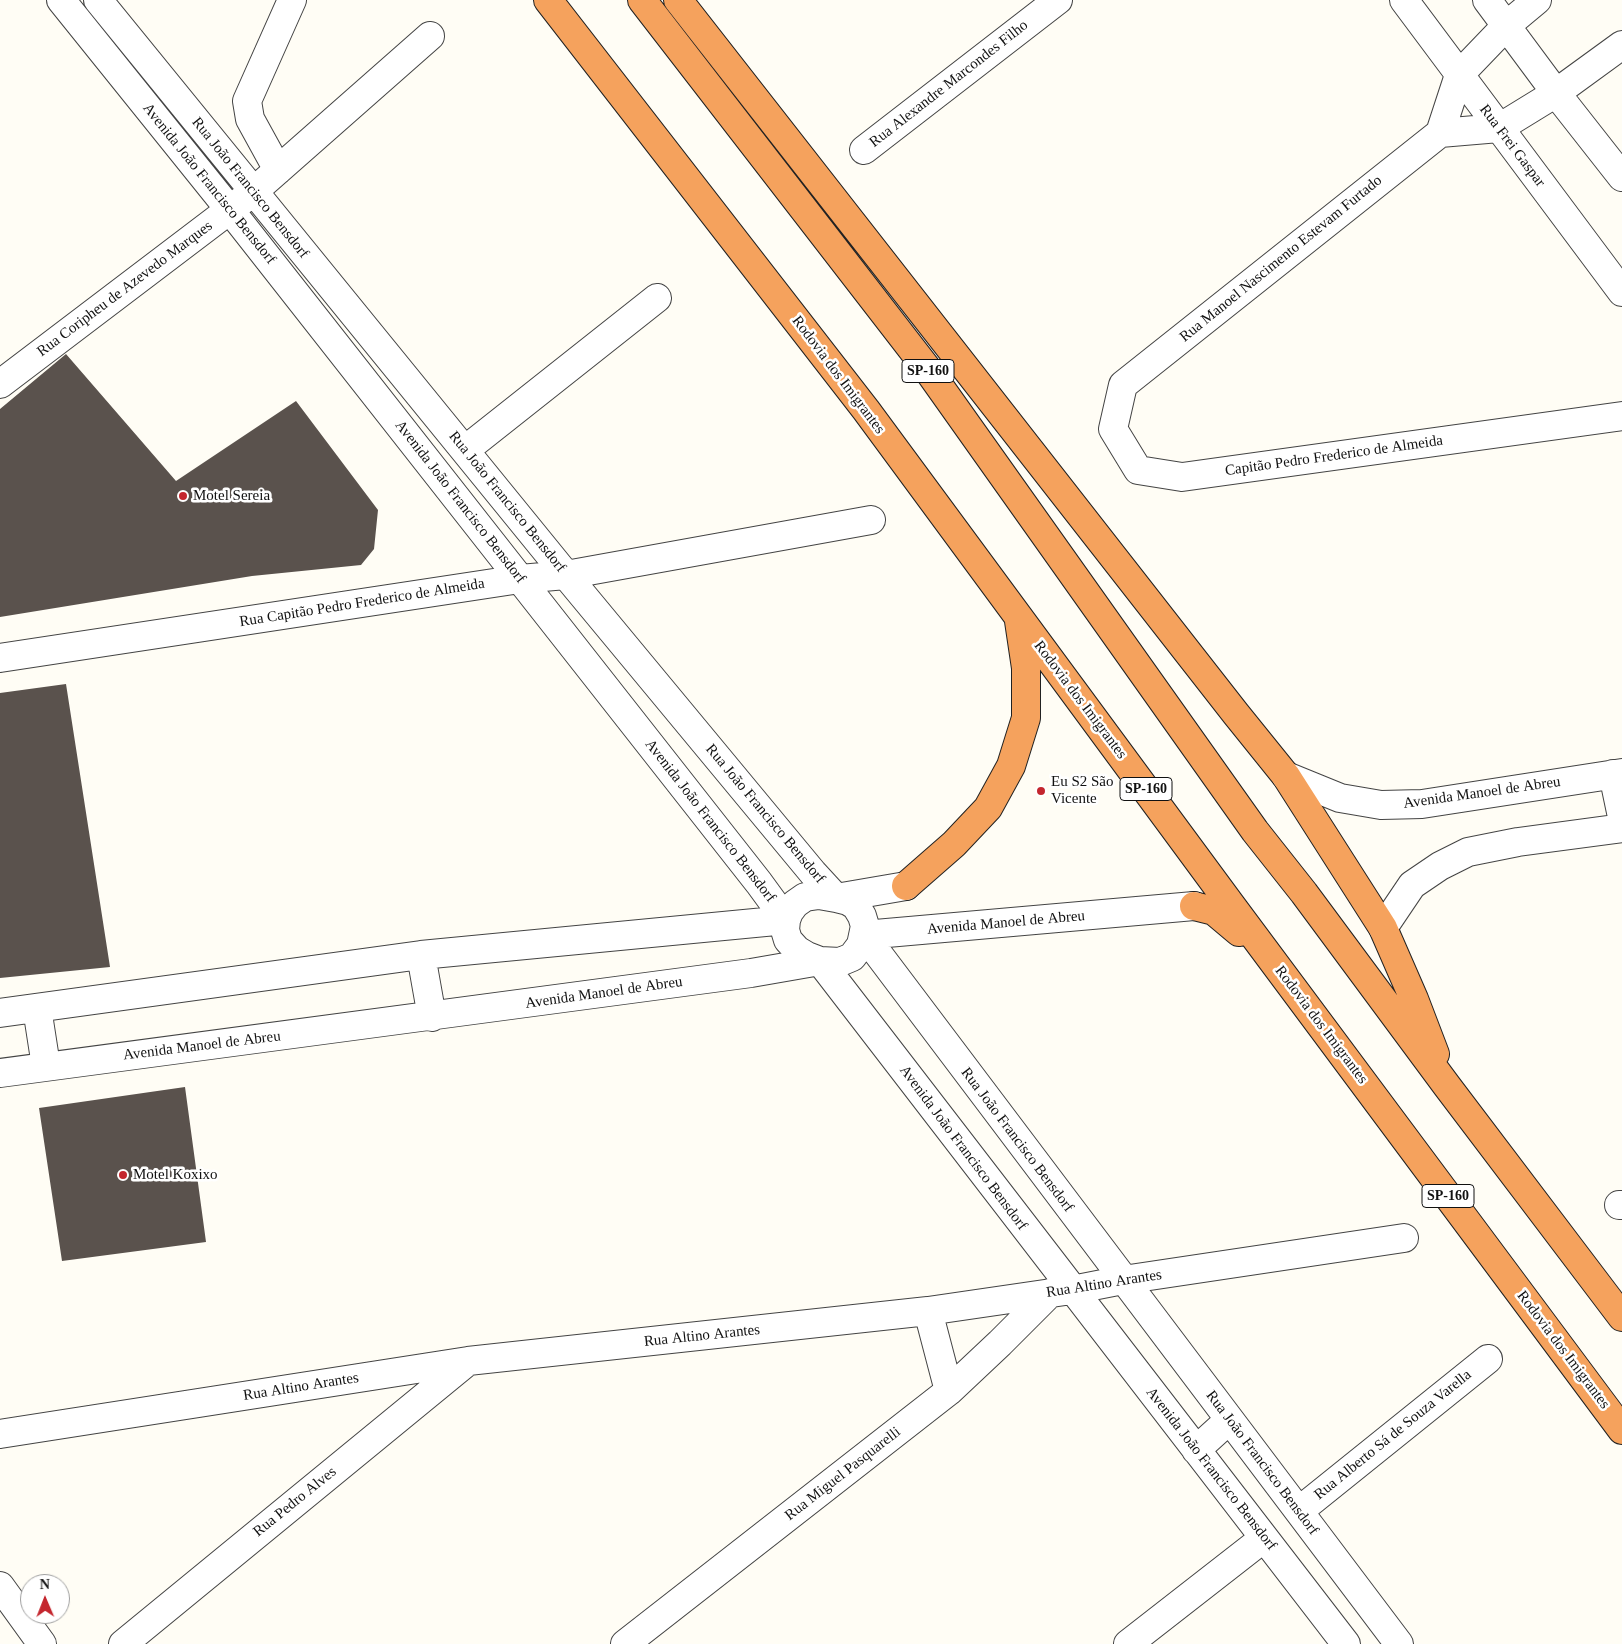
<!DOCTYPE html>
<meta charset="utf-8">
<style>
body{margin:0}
#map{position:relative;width:1622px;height:1644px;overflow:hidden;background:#fffdf5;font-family:Georgia,serif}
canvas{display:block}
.north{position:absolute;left:20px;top:1574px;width:50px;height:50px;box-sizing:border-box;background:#fff;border:1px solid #a0a0a0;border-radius:50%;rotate:359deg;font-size:14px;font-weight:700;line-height:20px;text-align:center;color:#111}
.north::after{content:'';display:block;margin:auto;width:18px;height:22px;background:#c4262e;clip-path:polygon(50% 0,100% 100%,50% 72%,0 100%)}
</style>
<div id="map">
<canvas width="1622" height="1644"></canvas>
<div class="north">N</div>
</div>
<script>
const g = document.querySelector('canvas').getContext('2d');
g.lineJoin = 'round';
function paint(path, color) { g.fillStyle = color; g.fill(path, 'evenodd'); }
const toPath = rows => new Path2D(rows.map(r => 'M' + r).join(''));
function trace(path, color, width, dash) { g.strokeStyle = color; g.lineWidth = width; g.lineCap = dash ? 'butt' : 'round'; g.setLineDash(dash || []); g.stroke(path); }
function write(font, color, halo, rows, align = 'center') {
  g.font = font + ' Georgia,serif'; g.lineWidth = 5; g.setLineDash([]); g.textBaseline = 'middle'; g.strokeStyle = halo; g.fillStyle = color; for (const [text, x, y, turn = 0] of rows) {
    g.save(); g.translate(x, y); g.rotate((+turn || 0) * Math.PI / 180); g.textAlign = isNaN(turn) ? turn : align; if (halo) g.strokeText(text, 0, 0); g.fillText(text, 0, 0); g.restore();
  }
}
paint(toPath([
 [66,354,176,481,296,401,378,510,374,549,361,565,252,576,0,617,0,409],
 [66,684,110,967,0,978,0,693],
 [185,1087,206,1242,62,1261,39,1108]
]), '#5a524d');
const minor = toPath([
 [61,0,230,210,520,579,759,883,786,920],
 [1404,0,1622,292],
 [1487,0,1556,93,1622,177],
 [1537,0,1507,25,1459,75,1440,133,1123,385,1113,429,1138,470,1182,477,1622,416],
 [1440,133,1499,128,1556,93,1622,45],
 [864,150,1058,0],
 [278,170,250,119,247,101,292,0],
 [0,384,253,192,430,36],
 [465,450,657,298],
 [0,658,520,579,566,575,871,520],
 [1613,774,1622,817],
 [1286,776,1340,798,1381,805,1422,804,1622,773],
 [906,886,836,898,819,895,805,897,795,904,789,912,786,920,785,930,788,940,797,950,807,956,820,961,1346,1644],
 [1383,928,1412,885,1440,866,1468,852,1518,842,1622,828],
 [864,935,1399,1644],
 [864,935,1194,906],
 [421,955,432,1017],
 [37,1008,46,1066],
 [0,1013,421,955,786,920],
 [0,1073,751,973,820,961,840,962,852,957,861,945,865,926,862,916,856,906,848,901,836,898,813,873,566,575,98,0],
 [1619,1205,1622,1205],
 [928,1311,949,1391],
 [0,1434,468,1361,928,1311,1072,1290,1123,1280,1404,1238],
 [1196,1450,1229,1420],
 [1299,1511,1488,1359],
 [0,1586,42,1644],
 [123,1644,467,1362],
 [625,1644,949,1391,1000,1343,1050,1293],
 [1128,1644,1264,1538]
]);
const highway = toPath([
 [548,0,866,410,1231,905,1622,1430],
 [642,0,925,366,1255,831,1304,893,1447,1086,1622,1317],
 [678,0,1236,714,1286,776,1383,928,1414,999,1435,1054],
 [906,886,954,844,988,808,1011,766,1026,718,1026,668,1019,621],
 [1194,906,1214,911,1239,932]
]);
trace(minor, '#444', 30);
trace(highway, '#222', 30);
trace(minor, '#fff', 28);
trace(highway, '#f5a25d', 28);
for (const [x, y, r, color] of [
 [183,496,5,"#c4262e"],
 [1041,791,5,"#c4262e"],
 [123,1175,5,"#c4262e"]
]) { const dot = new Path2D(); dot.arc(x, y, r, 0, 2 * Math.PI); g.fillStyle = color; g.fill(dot); trace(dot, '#fff', 2); }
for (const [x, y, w] of [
 [928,371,52],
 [1146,789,52],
 [1448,1196,52]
]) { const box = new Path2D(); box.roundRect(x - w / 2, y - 11.5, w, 23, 4); g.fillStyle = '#fff'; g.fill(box); trace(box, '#111', 1); }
write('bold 14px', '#111', null, [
 ["SP-160",928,371],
 ["SP-160",1146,789],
 ["SP-160",1448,1196]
]);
write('15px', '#111', '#fff', [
 ["Rua Alexandre Marcondes Filho",949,84,-38],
 ["Rua Frei Gaspar",1512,146,53],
 ["Avenida João Francisco Bensdorf",209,184,51],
 ["Rua João Francisco Bensdorf",250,188,51],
 ["Rua Manoel Nascimento Estevam Furtado",1281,259,-39],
 ["Rua Coripheu de Azevedo Marques",125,289,-37],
 ["Rodovia dos Imigrantes",838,375,53],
 ["Capitão Pedro Frederico de Almeida",1334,456,-8],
 ["Avenida João Francisco Bensdorf",460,502,52],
 ["Rua João Francisco Bensdorf",507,502,51],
 ["Rua Capitão Pedro Frederico de Almeida",362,603,-9],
 ["Rodovia dos Imigrantes",1080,700,53],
 ["Avenida Manoel de Abreu",1482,793,-8],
 ["Rua João Francisco Bensdorf",765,814,50],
 ["Avenida João Francisco Bensdorf",710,821,52],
 ["Avenida Manoel de Abreu",1006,923,-5],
 ["Avenida Manoel de Abreu",604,993,-8],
 ["Rodovia dos Imigrantes",1321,1025,53],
 ["Avenida Manoel de Abreu",202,1046,-7],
 ["Rua João Francisco Bensdorf",1017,1140,53],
 ["Avenida João Francisco Bensdorf",963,1148,53],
 ["Rua Altino Arantes",1104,1284,-9],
 ["Rua Altino Arantes",702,1336,-6],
 ["Rodovia dos Imigrantes",1563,1350,53],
 ["Rua Altino Arantes",301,1387,-9],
 ["Rua Alberto Sá de Souza Varella",1393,1435,-39],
 ["Rua João Francisco Bensdorf",1262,1463,53],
 ["Avenida João Francisco Bensdorf",1211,1469,52],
 ["Rua Miguel Pasquarelli",843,1474,-38],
 ["Rua Pedro Alves",295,1502,-39]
]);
write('15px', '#111', '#fff', [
 ["Motel Sereia",193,496],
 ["Eu S2 São",1051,782],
 ["Vicente",1051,799],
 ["Motel Koxixo",133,1175]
], 'left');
</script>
